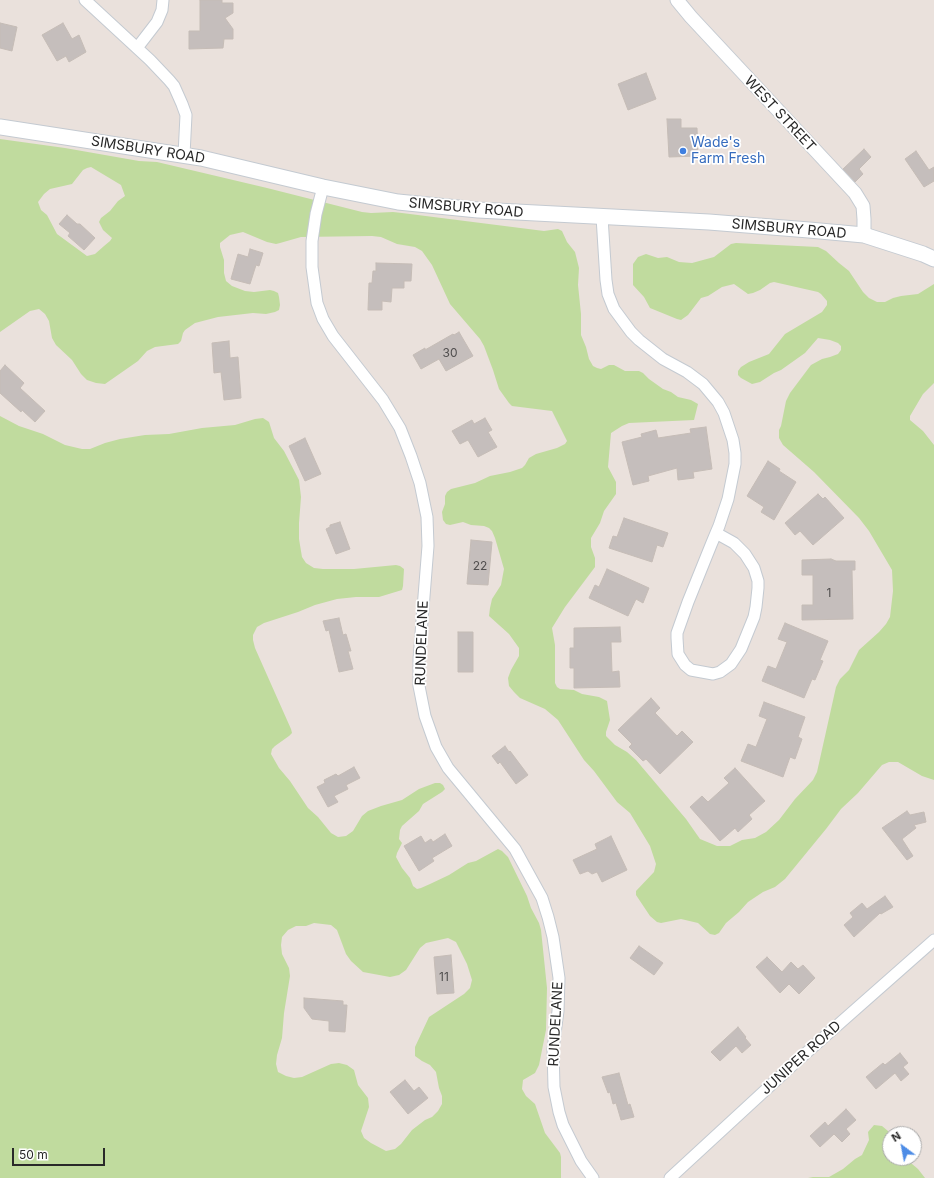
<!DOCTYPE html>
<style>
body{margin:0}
#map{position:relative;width:934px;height:1178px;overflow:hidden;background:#eae1dc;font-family:Inter,sans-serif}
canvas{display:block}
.north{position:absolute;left:882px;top:1126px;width:40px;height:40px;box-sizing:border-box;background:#fff;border:1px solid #a9a9a9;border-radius:50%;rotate:328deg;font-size:11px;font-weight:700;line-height:16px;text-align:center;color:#292929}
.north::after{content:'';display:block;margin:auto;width:14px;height:18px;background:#4d8ce6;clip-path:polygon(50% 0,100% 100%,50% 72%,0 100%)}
.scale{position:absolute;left:12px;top:1148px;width:93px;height:18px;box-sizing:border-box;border:2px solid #292929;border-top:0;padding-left:5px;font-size:12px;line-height:14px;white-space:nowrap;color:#292929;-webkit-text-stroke:3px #fff;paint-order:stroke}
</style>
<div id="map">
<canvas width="934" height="1178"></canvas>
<div class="north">N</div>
<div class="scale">50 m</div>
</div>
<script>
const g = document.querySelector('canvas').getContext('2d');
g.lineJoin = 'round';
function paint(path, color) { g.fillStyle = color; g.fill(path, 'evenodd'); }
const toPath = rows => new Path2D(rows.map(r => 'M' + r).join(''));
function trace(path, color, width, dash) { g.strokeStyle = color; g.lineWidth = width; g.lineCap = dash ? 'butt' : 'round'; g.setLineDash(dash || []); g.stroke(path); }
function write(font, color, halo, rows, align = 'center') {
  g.font = font + ' Inter,sans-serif'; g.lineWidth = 3.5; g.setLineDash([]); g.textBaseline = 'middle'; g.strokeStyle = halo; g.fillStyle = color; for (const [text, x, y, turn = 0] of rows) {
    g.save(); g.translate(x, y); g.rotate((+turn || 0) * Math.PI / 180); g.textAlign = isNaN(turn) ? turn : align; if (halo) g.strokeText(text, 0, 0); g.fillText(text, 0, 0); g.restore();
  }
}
paint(toPath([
 [0,139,65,148,139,161,157,162,267,188,362,212,371,213,393,212,402,213,544,231,558,229,562,231,567,242,575,252,579,268,578,285,581,314,581,335,586,347,589,359,593,366,597,368,601,369,609,365,614,365,625,371,639,371,643,373,649,379,663,389,671,392,678,397,691,400,698,404,694,420,629,423,622,426,611,433,608,467,616,482,616,494,604,511,600,523,591,538,591,547,595,558,595,567,565,607,552,628,555,645,555,683,557,687,560,689,574,690,582,694,599,697,607,701,610,720,606,732,606,736,615,745,627,752,636,760,686,819,700,839,717,846,730,846,742,840,755,838,766,832,779,820,795,799,813,780,817,772,836,687,840,679,849,670,859,650,879,632,886,624,890,617,893,591,892,570,869,531,859,518,814,472,783,445,779,438,779,430,781,426,786,401,790,393,811,365,822,359,830,357,838,354,841,350,841,346,838,343,830,340,818,338,805,353,781,370,774,373,760,382,752,384,741,378,738,375,738,371,741,367,749,362,769,354,785,334,822,312,827,305,827,301,821,294,818,292,774,282,770,283,760,290,753,293,748,294,734,284,722,287,708,296,701,298,688,315,681,320,677,319,650,308,644,297,633,285,633,264,638,257,646,254,658,258,667,257,679,262,692,263,714,257,731,244,736,243,818,247,826,251,839,263,849,271,863,292,869,298,877,302,885,302,893,298,901,296,918,294,934,284,934,383,923,394,910,416,910,420,923,431,934,445,934,780,922,776,898,762,889,762,882,765,858,793,841,809,826,829,785,879,775,887,763,892,748,902,739,912,726,923,719,933,715,935,710,934,698,923,681,919,661,923,657,922,650,916,636,895,636,891,654,872,656,864,650,846,630,813,617,802,594,771,584,760,558,720,545,709,520,698,514,692,509,686,508,678,511,670,519,656,519,648,509,634,489,616,490,608,492,599,501,585,504,569,495,538,492,531,489,528,484,526,471,525,463,522,450,525,446,524,443,520,442,512,445,504,445,496,447,492,451,489,475,483,490,476,510,472,522,468,525,465,529,458,536,454,557,448,565,444,567,441,552,411,512,406,509,403,499,389,493,370,484,346,480,339,450,304,432,265,422,251,415,247,397,244,381,237,372,236,301,237,280,243,276,244,267,242,243,232,230,235,220,243,220,247,224,260,224,273,226,281,232,286,245,291,254,292,270,290,274,291,278,293,279,297,280,305,279,310,275,312,266,314,253,313,218,317,195,323,185,330,183,333,181,341,178,344,155,347,147,351,138,361,105,384,96,383,87,380,81,374,72,360,56,345,52,338,49,321,45,314,39,309,30,311,0,332],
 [91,167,121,185,125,196,118,201,110,211,101,218,99,222,103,230,112,238,110,241,104,246,95,254,87,256,57,234,47,215,41,210,38,202,44,194,50,189,72,184,83,170,87,168],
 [0,416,19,426,43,434,65,445,82,449,90,449,105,443,120,439,145,435,169,434,202,428,235,425,255,419,263,418,269,422,274,438,284,451,299,480,301,497,299,523,299,539,302,557,306,563,314,568,323,569,354,569,396,565,400,566,404,569,403,586,402,590,379,597,356,597,337,599,315,605,298,612,264,623,257,627,253,635,253,640,255,648,291,729,292,733,289,736,275,746,272,749,271,754,279,768,290,781,308,808,318,817,331,833,338,837,346,836,353,831,362,816,368,811,381,806,402,800,419,789,435,783,440,783,443,785,445,789,442,792,423,804,419,811,402,826,400,830,399,839,402,843,397,853,396,857,402,868,410,878,413,886,417,889,421,888,430,884,449,875,468,863,476,861,498,849,502,851,508,857,527,896,531,908,539,923,541,930,547,988,546,1030,539,1065,535,1073,523,1080,522,1089,526,1096,535,1104,545,1133,560,1153,561,1157,561,1178,0,1178],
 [314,923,331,925,337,930,346,954,351,961,363,972,390,977,399,975,406,970,420,948,426,943,448,938,456,942,467,964,472,980,470,988,464,994,429,1017,415,1047,415,1056,422,1061,430,1065,436,1072,439,1088,442,1096,442,1104,438,1111,432,1117,425,1120,412,1130,401,1144,395,1149,386,1151,371,1143,364,1138,361,1131,369,1107,368,1098,358,1085,354,1070,347,1065,339,1063,331,1064,302,1077,294,1078,286,1076,278,1072,276,1064,277,1055,282,1038,284,1013,290,976,289,968,282,954,281,945,282,937,288,930,296,926,306,926],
 [874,1125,882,1126,888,1131,890,1135,890,1158,905,1158,918,1169,925,1178,808,1178,813,1177,829,1177,843,1169,855,1159,862,1155,869,1140,868,1132]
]), '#c0db9e');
const building = toPath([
 [200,0,222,0,222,3,233,3,233,13,225,18,233,29,233,39,224,39,223,48,189,49,189,31,200,31,200,0],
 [0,23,17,27,12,51,0,48,0,23],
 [63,23,72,39,79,35,86,52,69,62,66,56,57,61,42,35,63,23],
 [646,73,656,99,628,110,618,84,646,73],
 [667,119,681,119,681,128,697,128,698,156,669,157,667,119],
 [864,149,871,157,859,169,863,174,855,182,843,169,864,149],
 [916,151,929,170,934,167,934,181,924,187,905,159,916,151],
 [67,215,77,224,80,224,95,238,84,250,68,236,70,233,59,224,67,215],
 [250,249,263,253,259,266,256,265,250,284,231,279,238,254,248,257,250,249],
 [376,263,412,264,411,281,404,281,404,288,392,288,391,302,382,301,382,310,368,310,369,283,372,283,373,271,376,271,376,263],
 [459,332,473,356,446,371,439,359,421,369,413,355,425,348,425,350,453,334,454,335,459,332],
 [229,341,230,358,238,357,241,398,224,400,221,372,214,373,212,343,229,341],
 [5,365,24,383,20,388,45,411,35,422,22,410,21,412,0,393,0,371,5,365],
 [485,418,492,430,488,432,497,447,478,457,468,440,460,444,452,431,472,420,474,424,485,418],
 [706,427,712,469,693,472,694,478,678,480,677,468,648,476,649,481,633,485,622,442,642,437,641,434,656,430,658,438,691,433,690,429,706,427],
 [305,438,321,474,305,481,289,446,305,438],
 [768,461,780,469,779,471,796,482,774,520,761,512,764,507,747,496,768,461],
 [818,494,823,499,825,497,844,518,813,545,800,531,795,535,785,523,818,494],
 [624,518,668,533,663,547,657,545,652,562,609,548,613,536,617,537,624,518],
 [340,522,350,549,336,554,326,529,330,527,330,525,340,522],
 [471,540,492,542,488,585,467,584,471,540],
 [831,559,836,561,855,561,855,570,852,570,853,619,802,620,802,605,813,605,813,575,802,575,802,560,831,559],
 [607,569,649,588,643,603,636,599,628,616,589,598,595,585,599,587,607,569],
 [339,618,343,635,346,634,351,651,348,651,353,669,339,672,329,630,326,631,323,621,339,618],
 [785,623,828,641,820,660,823,661,815,680,812,679,804,698,762,681,768,666,776,669,787,642,778,639,785,623],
 [620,627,621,642,611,642,612,672,619,671,620,687,574,688,574,668,570,668,570,648,574,648,574,628,620,627],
 [458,632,473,632,473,672,458,672,458,632],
 [651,698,660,708,655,713,677,736,682,731,693,742,660,774,646,759,643,761,629,747,632,744,618,730,651,698],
 [764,702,805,717,798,737,802,739,795,759,790,757,783,777,741,761,748,744,756,747,767,719,759,716,764,702],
 [505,746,509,752,510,751,528,775,516,784,500,762,498,764,492,756,505,746],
 [354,767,360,778,346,785,348,789,334,796,338,802,328,807,317,787,325,783,324,780,336,774,338,776,354,767],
 [735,768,765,801,749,815,752,819,738,832,735,828,720,841,690,807,702,796,708,802,729,783,724,778,735,768],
 [907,811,910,815,924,812,926,822,914,825,916,828,902,839,913,856,907,860,882,828,907,811],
 [445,834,452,846,432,858,434,861,419,871,404,846,421,836,425,843,431,839,433,842,445,834],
 [611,836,627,870,602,882,597,872,592,874,588,871,580,874,573,860,597,849,595,844,611,836],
 [885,896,893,907,881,914,880,913,854,937,844,925,853,917,850,913,862,903,867,909,885,896],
 [639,946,663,963,654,975,630,958,639,946],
 [451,955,454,993,437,994,434,957,451,955],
 [767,957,782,972,791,962,798,969,803,965,815,978,799,994,789,984,780,993,756,967,767,957],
 [304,998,343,1001,343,1005,347,1005,345,1032,329,1031,329,1021,312,1019,304,1008,304,998],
 [738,1027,746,1037,745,1038,751,1045,742,1053,736,1046,720,1061,711,1052,738,1027],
 [900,1053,908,1063,903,1067,909,1074,901,1081,895,1073,876,1089,866,1077,883,1063,885,1065,900,1053],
 [619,1073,628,1105,630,1104,634,1117,621,1120,616,1103,613,1104,610,1092,608,1093,602,1077,619,1073],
 [405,1080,414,1091,419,1087,428,1098,408,1114,390,1092,405,1080],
 [846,1109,856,1120,846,1129,850,1134,842,1142,834,1134,820,1147,810,1136,825,1122,828,1126,846,1109]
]);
paint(building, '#c5bebc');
trace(building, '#c5bcb6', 1);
const minor = toPath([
 [85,0,150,60,169,80,174,86,182,104,186,115,184,155],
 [137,48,157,22,162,10,163,0],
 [323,187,316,214,312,241,312,267,317,303,323,319,333,336,383,400,400,428,411,456,420,483,427,517,428,546,419,659,419,686,425,716,436,747,448,768,515,849,542,898,548,917,553,937,559,978,558,1011,553,1049,554,1087,559,1112,563,1125,581,1161,593,1178],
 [602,217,606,280,608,294,614,309,631,332,639,340,663,359,687,372,703,384,718,402,724,413,733,440,735,453,735,464,728,499,719,526,716,533,711,545,688,602,677,633,677,638,678,654,685,665,691,670,713,674,720,672,731,664,741,649,754,617,756,607,758,588,758,581,754,568,745,554,734,543,716,533],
 [670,1178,797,1061,934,940]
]);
const tertiary = toPath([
 [677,0,691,17,746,76,855,193,863,206,864,219,864,235]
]);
const secondary = toPath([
 [0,127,201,158,323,187,398,202,478,210,709,222,809,230,864,235,923,254,934,259]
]);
trace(minor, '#c4cad1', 13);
trace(tertiary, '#c4cad1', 15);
trace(secondary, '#c4cad1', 17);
trace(minor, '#fff', 11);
trace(tertiary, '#fff', 13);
trace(secondary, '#fff', 15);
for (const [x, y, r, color] of [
 [683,151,4,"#3f7fe0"]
]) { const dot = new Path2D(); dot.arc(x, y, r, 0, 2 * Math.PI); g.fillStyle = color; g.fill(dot); trace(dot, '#fff', 1.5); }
write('12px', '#504e4e', null, [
 ["30",450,353],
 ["22",480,566],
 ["1",829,593],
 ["11",444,977]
]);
write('14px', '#292929', '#fff', [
 ["WEST STREET",780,114,47],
 ["SIMSBURY ROAD",148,150,9],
 ["SIMSBURY ROAD",466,208,5],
 ["SIMSBURY ROAD",789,229,5],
 ["RUNDELANE",422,643,-88],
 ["RUNDELANE",556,1024,-87],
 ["JUNIPER ROAD",801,1058,-42]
]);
write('14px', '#366cbe', '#fff', [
 ["Wade's",691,143],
 ["Farm Fresh",691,159]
], 'left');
</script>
